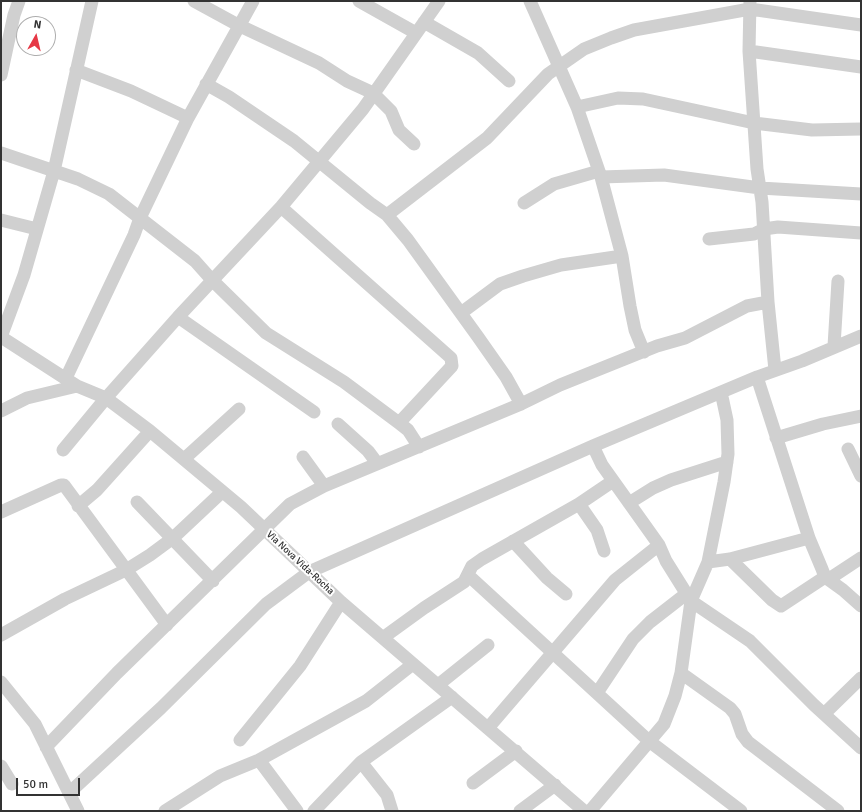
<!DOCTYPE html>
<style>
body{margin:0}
#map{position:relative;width:862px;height:812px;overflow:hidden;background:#fff;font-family:Signika,sans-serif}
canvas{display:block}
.frame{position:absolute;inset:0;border:2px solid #333;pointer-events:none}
.north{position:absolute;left:16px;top:16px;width:40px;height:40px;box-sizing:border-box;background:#fff;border:1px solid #adadad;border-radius:50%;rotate:8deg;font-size:11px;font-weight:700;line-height:16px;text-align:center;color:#333}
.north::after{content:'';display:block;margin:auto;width:14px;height:18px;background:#e63946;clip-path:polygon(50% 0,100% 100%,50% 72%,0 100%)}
.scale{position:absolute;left:16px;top:778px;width:64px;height:18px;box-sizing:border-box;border:2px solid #333;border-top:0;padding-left:5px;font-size:12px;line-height:14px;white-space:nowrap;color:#333;-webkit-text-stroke:3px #fff;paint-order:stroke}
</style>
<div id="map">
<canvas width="862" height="812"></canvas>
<div class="frame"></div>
<div class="north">N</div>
<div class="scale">50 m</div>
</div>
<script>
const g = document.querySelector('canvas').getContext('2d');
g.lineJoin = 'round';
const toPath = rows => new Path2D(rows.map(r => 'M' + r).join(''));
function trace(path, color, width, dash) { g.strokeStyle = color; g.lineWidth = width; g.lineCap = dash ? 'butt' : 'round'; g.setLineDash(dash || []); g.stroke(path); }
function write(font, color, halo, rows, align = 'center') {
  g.font = font + ' Signika,sans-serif'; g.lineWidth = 4; g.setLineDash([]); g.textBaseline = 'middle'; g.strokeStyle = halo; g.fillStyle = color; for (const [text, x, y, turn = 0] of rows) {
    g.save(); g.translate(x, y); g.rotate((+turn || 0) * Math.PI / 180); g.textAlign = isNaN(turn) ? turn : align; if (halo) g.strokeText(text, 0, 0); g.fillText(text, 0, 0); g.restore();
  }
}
trace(toPath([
 [194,1,238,25,319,63,347,81,373,93,391,111,399,130,414,144],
 [359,1,416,33],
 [530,1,577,107,601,177,622,256,630,306,635,330,644,352],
 [750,1,749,51,757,169,762,202,768,302,775,370],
 [424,22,478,53,509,81],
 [749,51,861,67],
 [76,70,131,91,188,118],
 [1,75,14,15,19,1],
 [206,84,229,97,294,141,370,203,387,215,408,240,478,337,506,377,521,404],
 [577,107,618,98,643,99,754,123,812,130,861,129],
 [1,153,78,179,109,194,195,261,211,279,266,333,344,382,399,423,408,430,419,447],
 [601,177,664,175,760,188,861,194],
 [524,203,554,184,599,171],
 [281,207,451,358,452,366,399,423],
 [387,215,487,138,548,74,584,49,611,38,634,30,750,9,861,25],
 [1,220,37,229],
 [709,239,754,234,764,229,778,227,861,233],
 [461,313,500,284,523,276,561,265,622,256],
 [178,317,314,412],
 [1,337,77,386,106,398,150,431,241,507,341,602,584,811],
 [1,337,24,275,54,171,92,1],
 [834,346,838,281],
 [757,377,809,538,822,569,825,577,843,590,861,606],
 [66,378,134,235,140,218,188,118,253,1],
 [1,411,27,398,77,386],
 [338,424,368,451,377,463],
 [776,438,823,424,861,416],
 [593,446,602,465,659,545,666,561,691,601,750,641,814,705,861,748],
 [848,449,861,476],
 [63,450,106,398,178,317,281,207,363,109,439,1],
 [303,457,324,486],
 [184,459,239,409],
 [137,502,213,581],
 [629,503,653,488,671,480,727,462],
 [579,504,597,530,604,551],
 [78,506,97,490,150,431],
 [1,512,61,485,64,485,167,625],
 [513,541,547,578,566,594],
 [730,559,772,600,781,606,825,577],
 [708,562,730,559,809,538],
 [468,575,649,741,741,811],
 [829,579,861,558],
 [1,635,65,599,126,570,150,555,173,538,222,492],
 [384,637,424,608,464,582,472,566,482,559,579,504,613,481],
 [681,673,730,708,735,714,742,734,748,742,838,811],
 [1,682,35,724,78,811],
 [438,685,488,645],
 [597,693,633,639,650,622,686,594],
 [824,714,861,678],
 [488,728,615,580,659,545],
 [240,740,300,666,341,602],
 [46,747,117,673,290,504,324,486,521,404,560,385,657,346,685,338,747,306,768,302],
 [259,760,297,811],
 [361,762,387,795,392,811],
 [1,766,12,784],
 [473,783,516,751],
 [69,793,161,708,266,604,309,572,593,446,757,377,802,361,861,336],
 [165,811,220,776,259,760,366,701,413,664],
 [314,811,361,762,452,697],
 [520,811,555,785],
 [590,811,664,724,675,696,681,673,691,601,708,562,724,482,728,454,727,420,721,392]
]), '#d0d0d0', 13);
write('10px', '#333', '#fff', [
 ["Via Nova Vida-Rocha",300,563,43]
]);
</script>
